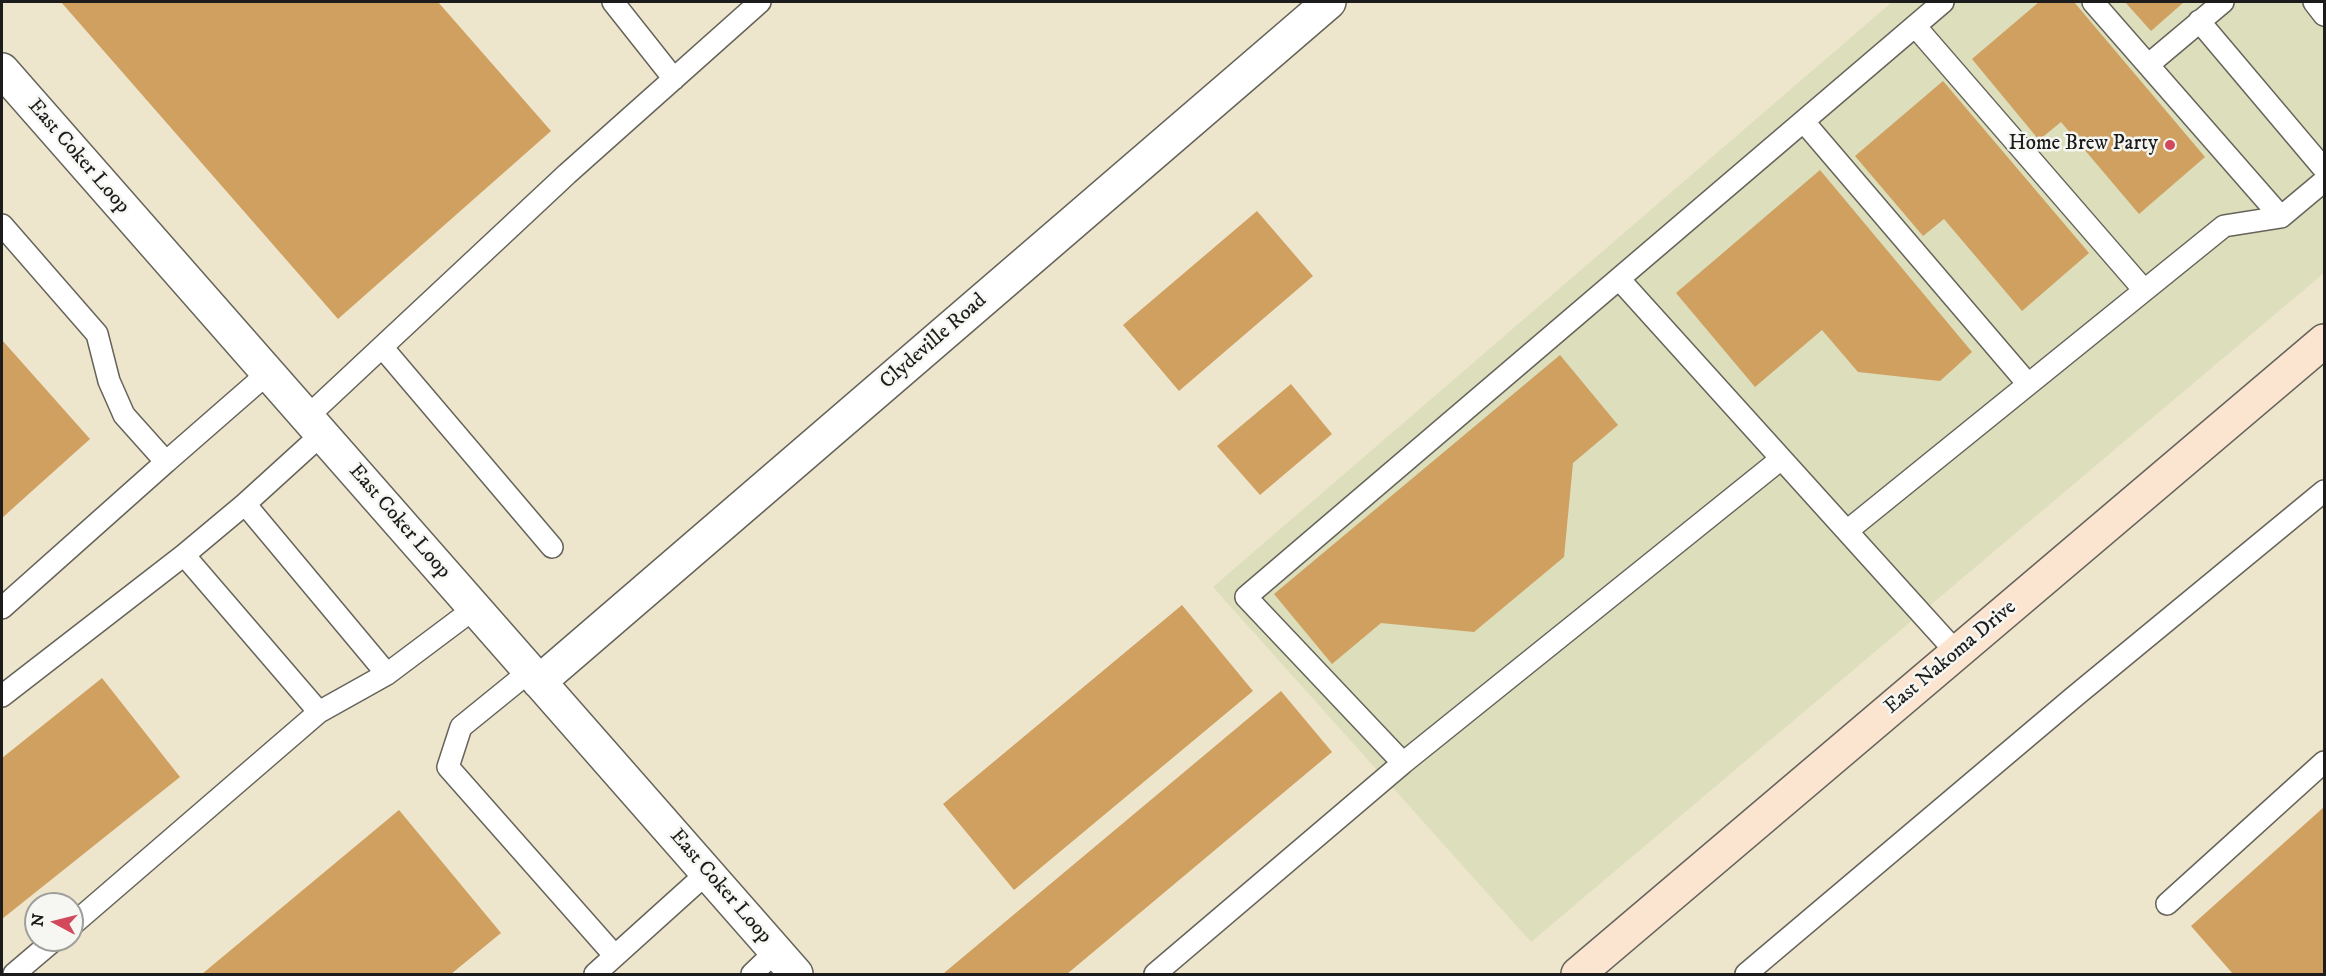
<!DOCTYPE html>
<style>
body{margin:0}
#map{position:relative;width:2326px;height:976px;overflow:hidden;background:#ede6cd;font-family:"IM FELL DW Pica",serif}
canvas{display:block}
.frame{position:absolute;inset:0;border:3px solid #1c1c1c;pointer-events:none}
.north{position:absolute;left:24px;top:892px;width:60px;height:60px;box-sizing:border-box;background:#f6f6f2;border:2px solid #9f9f9c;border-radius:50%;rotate:277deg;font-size:16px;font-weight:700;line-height:24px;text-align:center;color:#1c1c1c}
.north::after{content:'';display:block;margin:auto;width:21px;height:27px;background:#d1495b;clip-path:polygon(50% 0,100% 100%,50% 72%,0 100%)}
</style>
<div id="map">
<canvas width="2326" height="976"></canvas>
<div class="frame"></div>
<div class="north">N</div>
</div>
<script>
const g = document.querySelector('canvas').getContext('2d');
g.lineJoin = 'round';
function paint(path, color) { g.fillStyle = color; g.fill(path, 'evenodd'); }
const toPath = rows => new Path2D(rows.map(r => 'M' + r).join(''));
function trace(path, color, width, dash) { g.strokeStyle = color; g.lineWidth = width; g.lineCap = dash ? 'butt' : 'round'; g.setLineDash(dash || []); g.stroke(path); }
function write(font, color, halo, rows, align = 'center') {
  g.font = font + ' "IM FELL DW Pica",serif'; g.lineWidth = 5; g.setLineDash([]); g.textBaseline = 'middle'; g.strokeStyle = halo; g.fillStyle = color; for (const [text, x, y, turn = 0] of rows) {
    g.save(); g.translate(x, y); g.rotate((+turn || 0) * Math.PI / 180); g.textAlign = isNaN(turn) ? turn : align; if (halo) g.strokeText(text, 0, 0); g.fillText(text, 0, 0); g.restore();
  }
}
paint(toPath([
 [1892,2,2324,2,2324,273,1531,942,1213,587]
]), '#dcdebc');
paint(toPath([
 [61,2,438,2,551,131,338,319],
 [2039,2,2074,2,2205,157,2139,214,2061,122,2039,140,1972,59],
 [2125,2,2184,2,2151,31],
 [1943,81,2089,253,2022,311,1944,219,1923,236,1855,156],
 [1820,170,1972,352,1940,381,1858,372,1822,330,1755,387,1676,293],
 [1257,211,1313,276,1179,391,1123,325],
 [2,340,90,439,2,518],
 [1560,355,1618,425,1573,463,1564,557,1474,632,1381,623,1332,664,1274,594],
 [1291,384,1332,434,1260,495,1217,446],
 [1182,605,1253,691,1014,890,943,804],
 [102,678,180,777,2,919,2,758],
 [1281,691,1332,752,1067,974,946,974,944,973],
 [2324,807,2324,974,2233,974,2191,926],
 [399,810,501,933,451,974,202,974]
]), '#cfa05f');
const lane = toPath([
 [613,2,674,79],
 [2093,2,2281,217],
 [2314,2,2324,15],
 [2199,21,2324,169],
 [1915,26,2144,290],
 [2148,65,2223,2],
 [1804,122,2028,384],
 [2,225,97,334,109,381,124,415,166,462,268,373],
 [1619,279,1957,653],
 [382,347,552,547],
 [307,417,567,174,760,2],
 [245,504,322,434],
 [1847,531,2224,226,2281,217,2324,181],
 [184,555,245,504,387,674],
 [2,608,166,462],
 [530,671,461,727,448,767,615,956],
 [2,696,184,555,319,712,387,674,475,608],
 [1403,763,1246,597,1943,2],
 [2167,904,2324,762],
 [72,925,319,712],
 [14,974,54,940],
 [595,974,707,873],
 [752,974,776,951],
 [1155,974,1403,763,1781,459],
 [1746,974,2074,697,2324,491]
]);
const street = toPath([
 [2,70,796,974],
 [539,682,1329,2]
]);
const secondary = toPath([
 [1578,974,2324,341]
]);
trace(lane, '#65635a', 24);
trace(street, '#65635a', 36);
trace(secondary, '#65635a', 36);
trace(lane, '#fff', 21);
trace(street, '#fff', 33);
trace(secondary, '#fce5d0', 33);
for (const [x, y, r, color] of [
 [2170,145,6,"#d1495b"]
]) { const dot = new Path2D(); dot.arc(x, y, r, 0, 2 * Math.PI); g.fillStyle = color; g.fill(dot); trace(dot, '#f6f6f2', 2); }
write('21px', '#1c1c1c', '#f6f6f2', [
 ["Home Brew Party",2158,145]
], 'right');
write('21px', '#1c1c1c', '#f6f6f2', [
 ["East Coker Loop",78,157,49],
 ["Clydeville Road",934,342,-41],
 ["East Coker Loop",399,522,49],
 ["East Nakoma Drive",1951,658,-40],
 ["East Coker Loop",720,887,49]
]);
</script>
